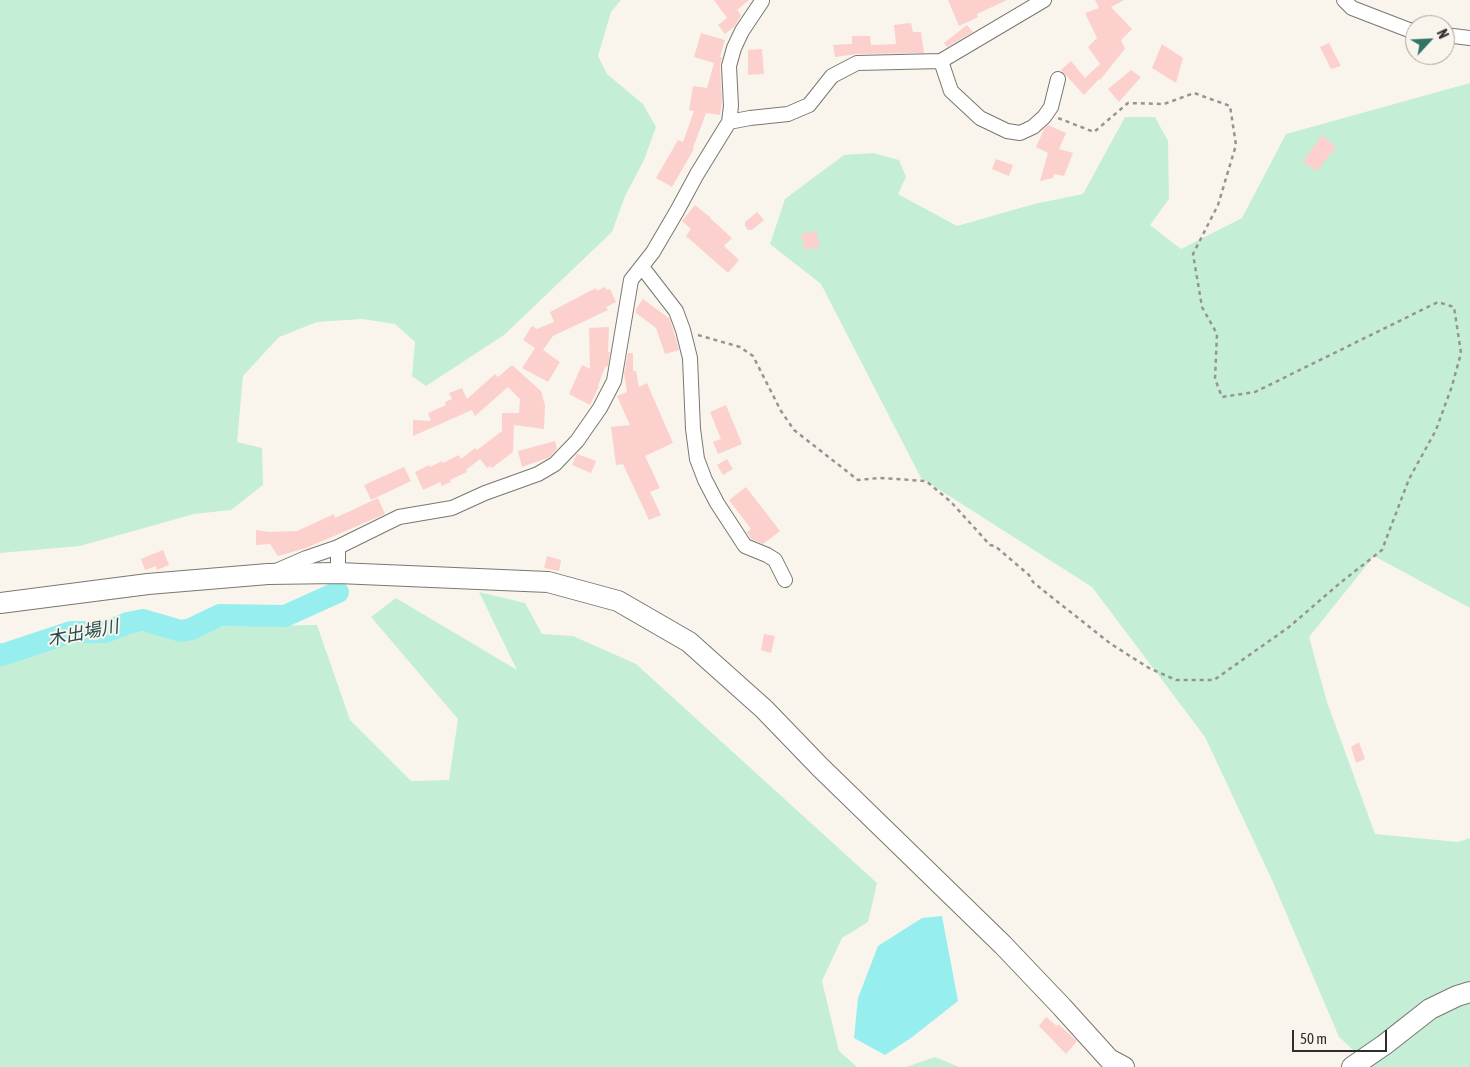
<!DOCTYPE html>
<meta charset="utf-8">
<style>
body{margin:0}
#map{position:relative;width:1470px;height:1067px;overflow:hidden;background:#f9f5ed;font-family:"Asap Condensed",sans-serif}
canvas{display:block}
.north{position:absolute;left:1405px;top:15px;width:50px;height:50px;box-sizing:border-box;background:#f9f5ed;border:1px solid #a9a59f;border-radius:50%;rotate:65deg;font-size:14px;font-weight:700;line-height:20px;text-align:center;color:#302e2b}
.north::after{content:'';display:block;margin:auto;width:18px;height:22px;background:#317465;clip-path:polygon(50% 0,100% 100%,50% 72%,0 100%)}
.scale{position:absolute;left:1292px;top:1030px;width:95px;height:22px;box-sizing:border-box;border:2px solid #302e2b;border-top:0;padding-left:6px;font-size:15px;line-height:18px;white-space:nowrap;color:#302e2b;-webkit-text-stroke:4px #f9f5ed;paint-order:stroke}
</style>
<div id="map">
<canvas width="1470" height="1067"></canvas>
<div class="north">N</div>
<div class="scale">50 m</div>
</div>
<script>
const g = document.querySelector('canvas').getContext('2d');
g.lineJoin = 'round';
function paint(path, color) { g.fillStyle = color; g.fill(path, 'evenodd'); }
const toPath = rows => new Path2D(rows.map(r => 'M' + r).join(''));
function trace(path, color, width, dash) { g.strokeStyle = color; g.lineWidth = width; g.lineCap = dash ? 'butt' : 'round'; g.setLineDash(dash || []); g.stroke(path); }
function write(font, color, halo, rows, align = 'center') {
  g.font = font + ' "Asap Condensed","Noto Sans JP",sans-serif'; g.lineWidth = 4; g.setLineDash([]); g.textBaseline = 'middle'; g.strokeStyle = halo; g.fillStyle = color; for (const [text, x, y, turn = 0] of rows) {
    g.save(); g.translate(x, y); g.rotate((+turn || 0) * Math.PI / 180); g.textAlign = isNaN(turn) ? turn : align; if (halo) g.strokeText(text, 0, 0); g.fillText(text, 0, 0); g.restore();
  }
}
paint(toPath([
 [0,0,621,0,611,12,598,56,607,74,643,104,656,127,644,160,625,196,612,232,504,335,426,386,412,376,415,342,395,324,362,319,317,322,279,337,243,376,237,442,262,448,263,485,231,510,194,514,80,546,0,553],
 [1470,83,1470,608,1374,556,1309,637,1327,702,1375,834,1458,842,1470,838,1470,1067,1372,1067,1339,1037,1272,880,1205,737,1092,587,921,478,821,284,770,244,785,199,844,155,873,153,899,160,906,177,898,194,957,226,1034,204,1083,194,1125,117,1155,117,1168,141,1169,199,1150,225,1181,249,1242,218,1286,134],
 [479,592,525,603,542,634,573,636,636,664,877,883,868,922,842,938,822,981,839,1051,857,1067,0,1067,0,649,182,627,317,625,350,720,411,781,449,780,458,719,371,617,396,598,517,670],
 [935,1057,959,1067,906,1067]
]), '#c4efd6');
paint(toPath([
 [942,916,958,1001,911,1038,885,1055,854,1038,858,998,878,946,922,918]
]), '#96eeee');
trace(toPath([
 [0,654,2,655,71,632,105,632,128,623,143,620,181,631,191,629,220,615,285,616,338,592]
]), '#96eeee', 22);
paint(toPath([
 [714,0,749,0,737,10,741,15,739,19,735,26,725,34,718,25,727,18],
 [948,0,1007,0,977,14,978,17,959,26],
 [1095,0,1124,0,1111,7,1132,29,1121,40,1125,49,1100,80,1099,79,1084,95,1061,70,1071,61,1085,78,1100,64,1088,47,1097,38,1085,13,1099,8],
 [911,23,913,32,921,32,924,53,857,54,835,57,833,45,852,44,852,36,870,36,871,45,896,44,894,25],
 [967,25,973,32,947,47,944,43],
 [701,33,725,40,720,57,722,57,720,66,722,101,720,115,706,113,693,148,694,149,672,187,656,178,678,140,683,142,694,111,689,110,693,86,707,88,714,63,694,57],
 [1329,43,1341,66,1331,69,1320,47],
 [1162,44,1183,58,1176,83,1152,68],
 [762,49,764,74,748,75,748,50],
 [1131,70,1141,77,1119,102,1108,89],
 [1048,125,1066,133,1059,149,1073,153,1064,176,1054,174,1053,178,1040,181,1048,153,1036,147,1044,129],
 [1322,135,1336,147,1317,171,1303,162],
 [996,159,1013,165,1009,176,992,169],
 [695,205,710,217,710,218,732,238,724,246,739,260,728,273,686,236,691,229,682,221],
 [757,212,764,220,752,230,748,230,745,226,745,222],
 [816,231,820,247,805,250,801,234],
 [605,287,607,290,610,289,616,302,606,307,608,310,553,336,543,350,560,362,548,382,522,368,535,348,523,340,532,326,537,329,554,322,550,312,596,288,597,291],
 [643,299,670,319,679,350,665,354,656,328,636,313,636,309],
 [609,327,608,352,610,352,608,366,605,367,598,386,599,386,590,405,569,394,582,365,590,369,589,328],
 [628,353,633,353,633,371,636,371,639,387,647,383,673,443,645,456,660,488,650,492,661,515,649,520,623,464,616,465,611,427,630,425,617,396,627,392,624,374],
 [512,365,541,391,545,405,544,429,514,425,513,452,492,468,490,466,487,468,480,459,466,470,467,472,450,480,451,482,442,486,440,482,423,490,415,472,429,465,430,467,442,461,443,463,459,455,461,459,475,448,477,450,502,431,502,413,519,413,520,399,508,387,475,416,472,410,413,436,413,420,431,421,428,413,446,405,445,402,452,399,449,393,462,388,467,399,495,374,498,377],
 [726,405,742,444,718,454,713,442,721,439,710,412],
 [555,441,557,449,550,457,522,467,518,451],
 [577,454,596,461,591,473,572,465],
 [727,459,733,469,723,475,717,465],
 [404,467,411,481,371,500,364,485],
 [746,487,780,531,763,544,751,539,747,532,751,529,729,500],
 [378,498,385,514,306,548,278,556,270,544,256,545,256,530,269,532,297,531,334,514,335,518],
 [163,550,169,565,157,570,156,566,145,570,141,559],
 [547,556,561,560,559,571,544,568],
 [764,634,775,636,771,653,761,650],
 [1359,742,1365,759,1356,763,1351,747],
 [1046,1017,1057,1026,1058,1024,1077,1041,1066,1054,1039,1026]
]), '#fcd0cc');
const street = toPath([
 [1344,0,1352,8,1409,30,1415,31],
 [1445,35,1470,38],
 [941,61,951,91,980,118,1007,131,1020,133,1033,127,1044,117,1051,107,1058,79],
 [729,122,750,118,788,114,809,105,832,76,857,63,941,61,1044,0],
 [642,267,676,311,683,330,690,358,693,429,697,459,705,480,717,503,745,546,767,555,775,560,785,580],
 [276,571,306,558,338,547],
 [338,573,338,547,399,517,452,508,485,493,538,474,555,464,577,441,600,408,614,381,631,280,653,252,677,211,697,174,729,122,731,106,729,66,734,48,742,31,762,1]
]);
const secondary = toPath([
 [0,603,148,584,268,574,338,573,548,582,618,601,689,642,764,709,820,767,1003,945,1062,1007,1109,1059,1124,1067],
 [1352,1067,1384,1045,1430,1009,1457,996,1470,992]
]);
trace(street, '#7a7770', 16);
trace(secondary, '#7a7770', 22);
trace(toPath([
 [698,335,740,347,753,356,781,411,794,430,858,480,879,478,926,481,951,502,990,545,995,546,1029,575,1033,582,1049,595,1111,644,1149,668,1176,680,1214,680,1289,627,1340,583,1382,550,1409,479,1436,430,1452,386,1461,353,1454,307,1438,302,1255,392,1222,397,1215,379,1217,334,1202,307,1193,254,1218,205,1236,145,1230,106,1194,93,1164,104,1128,103,1094,132,1058,118]
]), '#97948f', 2.5, [4, 4]);
trace(street, '#fff', 14);
trace(secondary, '#fff', 20);
write('italic 18px', '#254e4e', '#f9f5ed', [
 ["木出場川",83,633,-11]
]);
</script>
